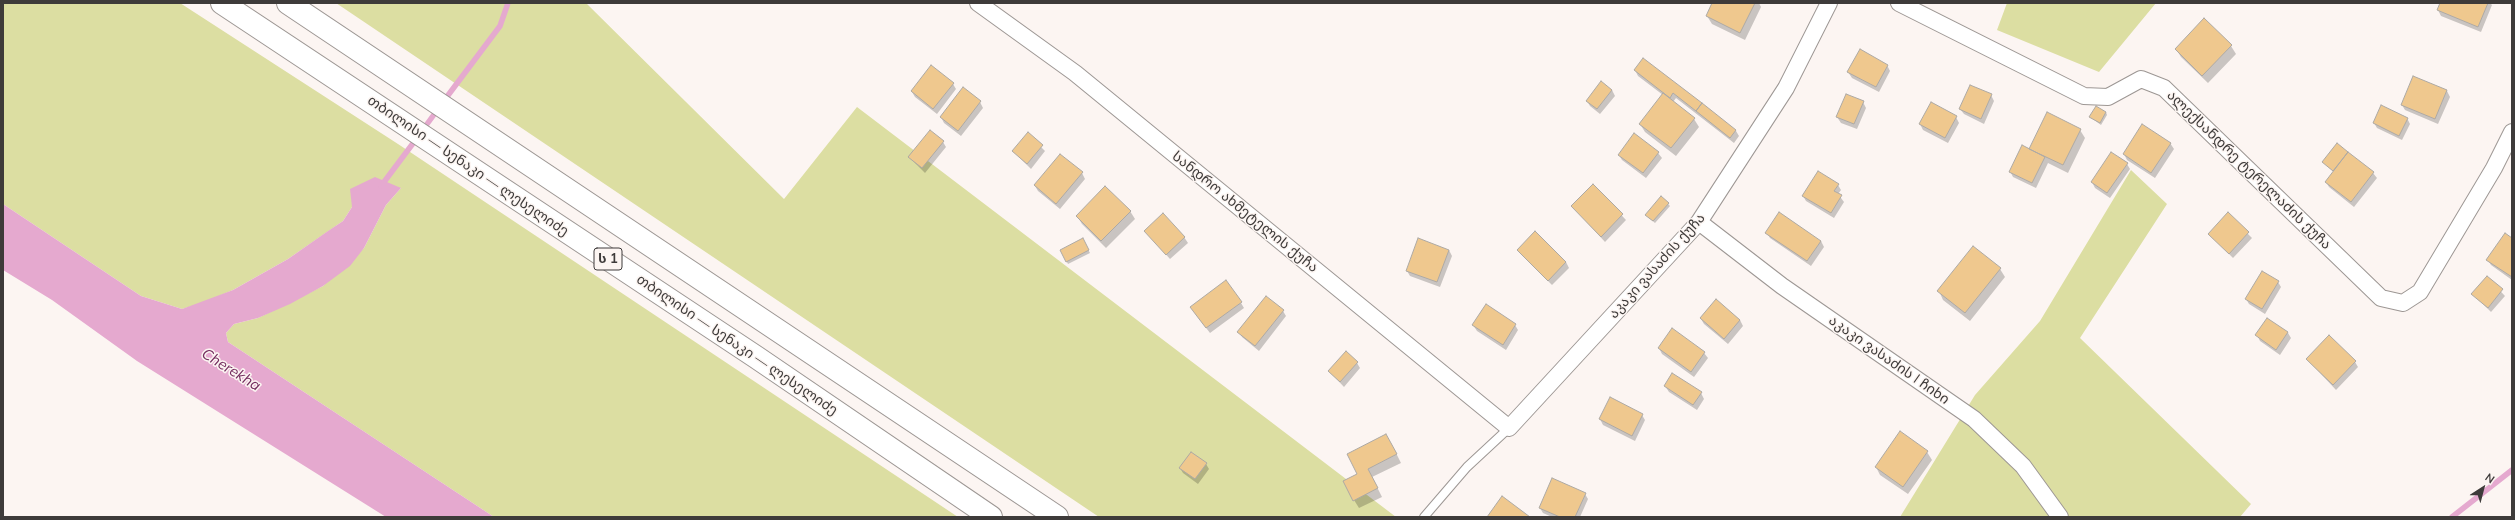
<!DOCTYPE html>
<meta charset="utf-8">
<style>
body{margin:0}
#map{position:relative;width:2515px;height:520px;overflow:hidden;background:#fcf5f2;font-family:Mulish,sans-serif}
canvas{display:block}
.frame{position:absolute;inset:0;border:4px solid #3e3b3a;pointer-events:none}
.north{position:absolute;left:2463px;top:468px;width:40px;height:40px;-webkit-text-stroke:3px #fcf5f2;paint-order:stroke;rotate:36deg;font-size:11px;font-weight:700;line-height:16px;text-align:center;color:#3e3b3a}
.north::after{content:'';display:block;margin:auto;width:14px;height:18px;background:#3e3b3a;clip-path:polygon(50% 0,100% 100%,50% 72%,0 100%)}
</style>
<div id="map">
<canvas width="2515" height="520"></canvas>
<div class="frame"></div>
<div class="north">N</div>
</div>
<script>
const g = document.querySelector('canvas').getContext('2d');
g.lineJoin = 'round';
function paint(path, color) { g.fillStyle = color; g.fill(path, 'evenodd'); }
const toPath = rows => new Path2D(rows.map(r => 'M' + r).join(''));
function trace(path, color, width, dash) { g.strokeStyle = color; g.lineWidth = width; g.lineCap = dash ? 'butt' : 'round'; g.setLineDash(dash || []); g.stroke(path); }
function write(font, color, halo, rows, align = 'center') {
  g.font = font + ' Mulish,"Noto Sans Georgian",sans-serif'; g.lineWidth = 3; g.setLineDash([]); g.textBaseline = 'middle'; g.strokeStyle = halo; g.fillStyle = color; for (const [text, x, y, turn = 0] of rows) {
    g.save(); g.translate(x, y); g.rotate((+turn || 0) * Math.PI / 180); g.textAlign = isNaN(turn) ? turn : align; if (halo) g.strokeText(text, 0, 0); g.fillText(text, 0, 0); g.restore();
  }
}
paint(toPath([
 [3,3,180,3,398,144,958,517,494,517,228,342,226,333,234,324,258,318,323,286,364,248,386,205,401,188,352,207,343,221,288,259,233,290,202,303,182,309,141,296,3,204],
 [336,3,586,3,784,199,857,107,1396,517,1099,517],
 [2007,3,2156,3,2099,72,1997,30],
 [2131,170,2167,204,2080,338,2251,504,2240,517,1900,517,1975,395,2040,321]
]), '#dcdea2');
paint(toPath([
 [375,177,401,188,386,205,364,248,350,266,323,286,290,304,258,318,234,324,226,333,228,342,494,517,386,517,137,361,52,300,3,270,3,204,141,296,182,309,233,290,288,259,328,231,343,221,352,207,350,189]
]), '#e5a9cf');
paint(toPath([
 [1713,3,1759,3,1761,7,1745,40,1712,24,1707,16],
 [2441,3,2490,3,2492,5,2481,32,2441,16,2438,10],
 [2231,46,2236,54,2208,83,2181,57,2176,49],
 [1643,59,1736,131,1739,136,1734,143,1676,98,1673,102,1694,119,1699,127,1676,156,1645,132,1640,124,1663,95,1638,76,1635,70],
 [1887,65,1890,71,1879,92,1852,78,1848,72],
 [2413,78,2447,91,2450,97,2438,124,2405,110,2402,105],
 [953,84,956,89,937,114,915,97,912,92],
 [1612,90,1615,96,1600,114,1590,106,1587,101],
 [1991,95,1994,101,1984,124,1964,114,1960,109],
 [980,102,983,108,961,136,944,123,941,117],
 [1863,102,1866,108,1857,129,1841,123,1837,117],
 [2106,112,2107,115,2101,125,2090,117],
 [1956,117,1959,123,1948,143,1923,130,1920,124],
 [2407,118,2410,124,2402,140,2377,128,2374,123],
 [2080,130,2085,138,2068,173,2048,163,2036,188,2013,177,2010,171,2032,151],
 [1028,134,1045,151,1031,169,1013,151],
 [943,142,946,147,925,173,909,157],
 [2170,143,2174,149,2155,178,2127,160,2124,154],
 [2337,144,2373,173,2377,178,2354,207,2329,187,2326,182,2334,172,2323,162],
 [1658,153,1662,158,1646,178,1622,160,1619,155],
 [2127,164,2130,169,2110,198,2095,188,2092,182],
 [1082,173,1085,179,1060,209,1038,191,1035,186],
 [1593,185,1626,220,1605,242,1572,206],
 [1838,185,1841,190,1838,194,1844,202,1834,218,1806,201,1803,196],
 [1668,204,1670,206,1655,223,1648,217],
 [1130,211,1135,219,1106,248,1082,224,1077,216],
 [2228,214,2252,238,2233,258,2209,234],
 [1145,231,1184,237,1188,243,1170,259],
 [1767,233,1821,241,1824,247,1811,266,1770,238],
 [2512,239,2512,280,2491,265,2488,260],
 [1083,240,1090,253,1068,264,1061,251],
 [1449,250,1452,256,1440,287,1410,276,1407,271],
 [1518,251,1566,262,1569,268,1552,285],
 [2000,269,2005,277,1970,321,1943,300,1939,291],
 [2487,277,2505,296,2491,312,2473,294],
 [2278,282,2281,287,2265,314,2249,304,2246,299],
 [1716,301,1740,320,1743,326,1728,344,1704,324,1701,319],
 [1241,303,1244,308,1210,333,1194,312],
 [1283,311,1286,316,1259,351,1242,337,1239,332],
 [2268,319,2288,333,2291,338,2280,355,2260,341,2257,335],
 [1473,325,1515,325,1518,330,1506,350,1477,331],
 [1672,330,1704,353,1708,358,1694,377,1662,354,1659,348],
 [2307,359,2355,362,2358,367,2336,390],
 [1357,363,1360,368,1344,387,1329,371],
 [1665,386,1701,393,1704,399,1697,410,1669,392],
 [1642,415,1645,420,1635,441,1603,425,1600,419],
 [1391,443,1401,463,1372,477,1382,497,1359,508,1354,500,1359,475],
 [1927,452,1932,460,1908,494,1880,475,1876,467],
 [1206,464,1209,469,1198,484,1183,473,1180,468],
 [1585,494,1588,499,1580,517,1552,517,1543,513,1540,508]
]), '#0003');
trace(toPath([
 [443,102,500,26,508,3],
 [422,131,438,109],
 [381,186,417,138],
 [2452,517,2512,470]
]), '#e5a9cf', 5.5);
const building = toPath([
 [1712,3,1755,3,1740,33,1706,16,1712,3],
 [2440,3,2488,3,2478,27,2437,10,2440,3],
 [2204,18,2232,45,2202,76,2175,49,2204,18],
 [1860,49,1888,65,1876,87,1847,72,1860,49],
 [1643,58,1702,103,1696,111,1673,93,1670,98,1634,70,1643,58],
 [931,65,954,83,933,109,911,91,931,65],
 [2413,76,2447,90,2435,119,2401,105,2413,76],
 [1601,81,1612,90,1597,109,1586,101,1601,81],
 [1970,85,1992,94,1981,119,1959,109,1970,85],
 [963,87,981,101,958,131,940,117,963,87],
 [1663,93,1695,118,1671,148,1639,124,1663,93],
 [1846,94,1864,101,1854,124,1836,117,1846,94],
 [1931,102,1957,116,1945,138,1919,124,1931,102],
 [1702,103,1736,130,1730,138,1696,111,1702,103],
 [2381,105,2408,118,2399,136,2373,123,2381,105],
 [2096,106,2106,112,2100,123,2089,117,2096,106],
 [2047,112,2081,129,2063,165,2029,149,2047,112],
 [2142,124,2171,143,2151,173,2123,154,2142,124],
 [930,130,944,141,922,168,908,157,930,130],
 [1028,132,1043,145,1027,164,1012,151,1028,132],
 [1634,133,1659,152,1643,173,1618,155,1634,133],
 [2337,143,2348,152,2333,171,2322,162,2337,143],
 [2022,145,2045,157,2032,183,2009,172,2022,145],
 [2111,152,2128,163,2107,193,2091,182,2111,152],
 [2348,152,2374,172,2351,202,2325,182,2348,152],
 [1060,154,1083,172,1056,204,1034,185,1060,154],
 [1818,171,1839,184,1834,191,1842,195,1831,213,1802,196,1818,171],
 [1593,184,1623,214,1601,237,1571,206,1593,184],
 [1105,186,1131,211,1101,241,1076,216,1105,186],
 [1661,196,1669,203,1653,221,1645,215,1661,196],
 [1779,212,1821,241,1807,261,1765,233,1779,212],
 [2228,212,2249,232,2229,254,2208,234,2228,212],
 [1163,213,1185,237,1166,255,1144,231,1163,213],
 [1535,231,1566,262,1548,281,1517,250,1535,231],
 [2505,233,2512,238,2512,277,2486,260,2505,233],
 [1083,238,1089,250,1066,262,1060,250,1083,238],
 [1418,238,1449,250,1437,282,1406,271,1418,238],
 [1973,246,2001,268,1965,313,1937,291,1973,246],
 [2262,271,2279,281,2262,309,2245,299,2262,271],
 [2487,276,2503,289,2488,308,2471,294,2487,276],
 [1226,280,1242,302,1206,328,1190,307,1226,280],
 [1266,296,1284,310,1255,346,1237,332,1266,296],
 [1716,299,1740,320,1724,339,1700,318,1716,299],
 [1486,304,1516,324,1503,345,1472,325,1486,304],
 [2267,318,2288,332,2276,350,2255,335,2267,318],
 [1672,328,1705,352,1691,372,1658,348,1672,328],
 [2329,335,2356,361,2333,385,2306,359,2329,335],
 [1346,351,1358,362,1340,382,1328,371,1346,351],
 [1672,373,1702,392,1693,405,1664,386,1672,373],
 [1610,397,1643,414,1632,436,1599,419,1610,397],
 [1900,431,1928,451,1903,487,1875,467,1900,431],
 [1386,434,1397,454,1368,469,1378,488,1353,501,1343,481,1357,474,1347,454,1386,434],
 [1191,452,1207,463,1195,479,1179,468,1191,452],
 [1552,478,1586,493,1575,517,1560,517,1539,508,1552,478],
 [1502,496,1530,517,1487,517,1502,496]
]);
paint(building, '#efc88e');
trace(building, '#ada9a4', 1);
const lane = toPath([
 [1424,517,1467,467,1509,428]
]);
const street = toPath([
 [978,3,1075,73,1509,428,1699,222,1786,88,1829,3],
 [1899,3,2084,96,2108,97,2141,79,2164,88,2381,298,2403,303,2420,292,2494,168,2512,132],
 [1699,222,1782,286,1974,419,2023,466,2060,517]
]);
const highway = toPath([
 [222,3,756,357,991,517],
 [288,3,1057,517]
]);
trace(lane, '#9d9794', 10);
trace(street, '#9d9794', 18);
trace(highway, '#9d9794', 24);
trace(lane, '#fff', 8);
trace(street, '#fff', 16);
trace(highway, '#fff', 22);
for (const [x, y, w] of [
 [608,259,28]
]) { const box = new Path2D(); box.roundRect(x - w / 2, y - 11, w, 22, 3); g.fillStyle = '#fcf5f2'; g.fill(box); trace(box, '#3e3b3a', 1); }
write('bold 13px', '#3e3b3a', null, [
 ["ს 1",608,259]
]);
write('14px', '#3e3b3a', '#fcf5f2', [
 ["თბილისი — სენაკი — ლესელიძე",468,166,34],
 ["ალექსანდრე ტერელაძის ქუჩა",2249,170,44],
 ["სანდრო ახმეტელის ქუჩა",1245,212,39],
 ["აკაკი ვასაძის ქუჩა",1657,266,-48],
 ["თბილისი — სენაკი — ლესელიძე",737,345,34],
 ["აკაკი ვასაძის I ჩიხი",1889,360,35]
]);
write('italic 15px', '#742d5f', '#fcf5f2', [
 ["Cherekha",231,370,32]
]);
</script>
